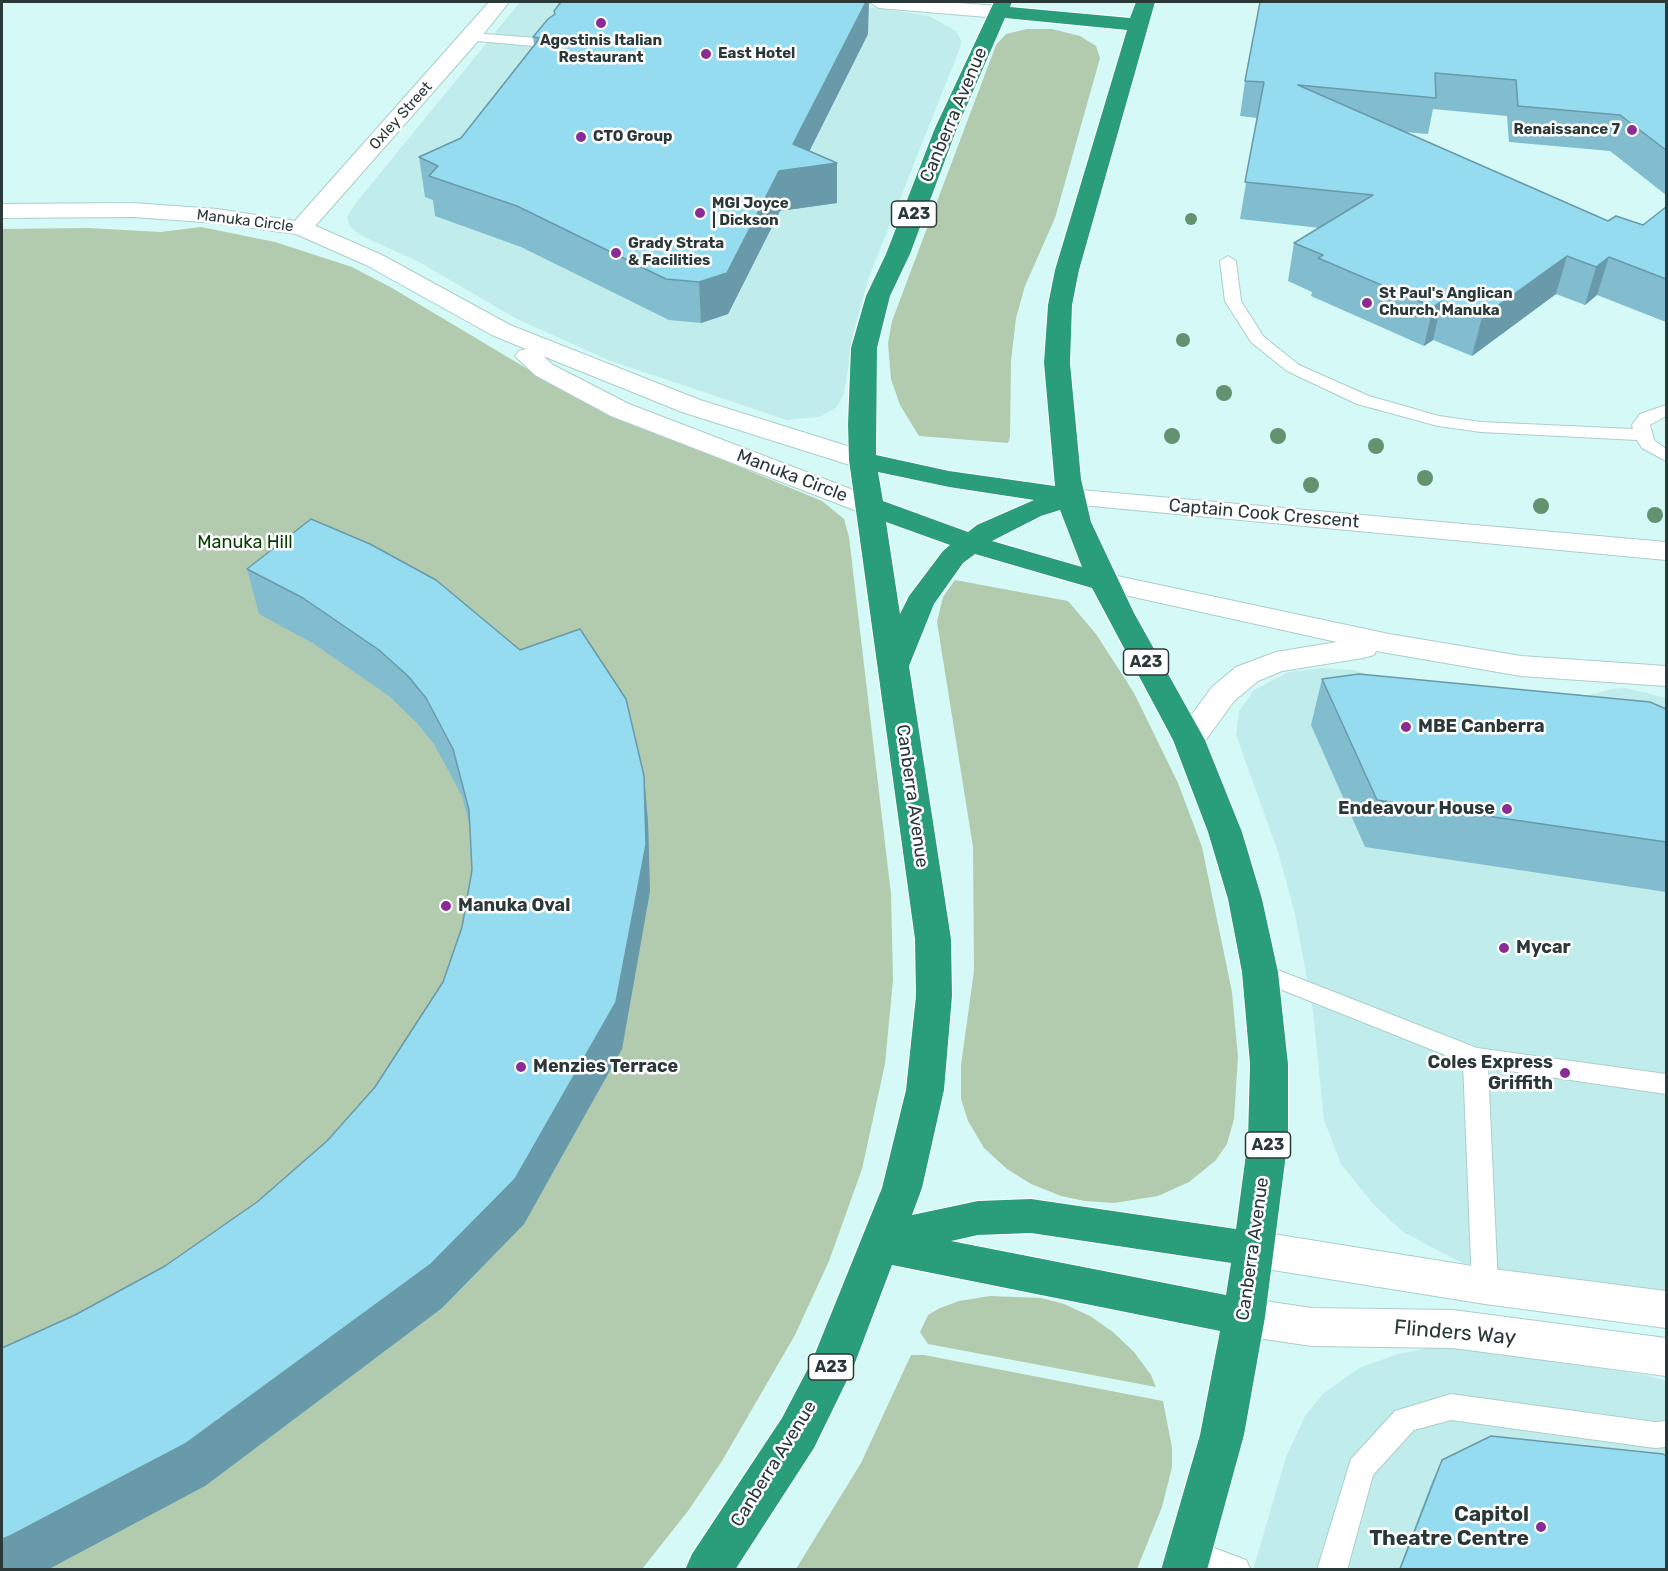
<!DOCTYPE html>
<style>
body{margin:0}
#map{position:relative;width:1668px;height:1571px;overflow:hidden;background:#d5f9f7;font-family:Rubik,sans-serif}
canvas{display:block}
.frame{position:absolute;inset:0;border:3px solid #2a3837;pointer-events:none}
</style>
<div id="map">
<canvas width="1668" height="1571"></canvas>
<div class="frame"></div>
</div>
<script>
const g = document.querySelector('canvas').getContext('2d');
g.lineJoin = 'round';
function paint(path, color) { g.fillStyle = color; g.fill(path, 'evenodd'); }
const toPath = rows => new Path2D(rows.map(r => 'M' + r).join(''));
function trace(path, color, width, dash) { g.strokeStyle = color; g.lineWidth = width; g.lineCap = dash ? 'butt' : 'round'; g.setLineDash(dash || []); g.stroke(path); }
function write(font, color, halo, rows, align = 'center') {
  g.font = font + ' Rubik,sans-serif'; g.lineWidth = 5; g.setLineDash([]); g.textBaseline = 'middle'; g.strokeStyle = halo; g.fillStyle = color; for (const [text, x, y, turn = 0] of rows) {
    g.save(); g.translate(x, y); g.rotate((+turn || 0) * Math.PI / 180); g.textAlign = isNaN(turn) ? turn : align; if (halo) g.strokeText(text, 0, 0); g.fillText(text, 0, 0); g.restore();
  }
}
paint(toPath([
 [520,2,749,2,860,11,873,7,929,16,956,31,961,40,960,48,869,277,854,331,844,394,836,408,819,417,787,420,608,360,517,319,419,262,362,236,350,227,347,217,355,204],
 [1322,668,1354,670,1393,683,1583,697,1612,689,1626,688,1666,698,1666,1294,1618,1290,1462,1263,1403,1232,1374,1205,1341,1164,1324,1120,1313,1011,1295,914,1278,852,1236,735,1239,711,1254,690,1289,672],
 [1429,1348,1460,1348,1645,1375,1666,1381,1666,1569,1253,1570,1286,1457,1305,1416,1323,1394,1359,1368,1398,1354]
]), '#c0edeb');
paint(toPath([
 [1027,29,1052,29,1080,36,1096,46,1100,58,1055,218,1025,286,1016,318,1011,361,1010,437,1008,443,919,436,900,405,891,379,888,343,892,321,996,45,1006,34],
 [201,227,275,242,352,267,392,288,551,383,648,429,822,501,844,519,849,537,891,894,893,980,885,1064,862,1169,829,1261,795,1335,722,1461,688,1511,642,1569,2,1569,2,229,88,228,160,232],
 [955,580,1068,601,1096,634,1134,693,1178,783,1202,847,1232,992,1238,1057,1234,1119,1227,1144,1215,1161,1189,1182,1158,1196,1114,1203,1085,1201,1061,1196,1031,1184,1007,1169,984,1148,968,1121,961,1099,961,1065,974,971,973,847,937,622,943,597],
 [990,1296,1041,1298,1064,1304,1090,1316,1113,1332,1134,1352,1151,1375,1156,1387,928,1344,920,1332,928,1315,940,1308,959,1301],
 [911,1355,924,1355,1163,1401,1172,1448,1172,1467,1162,1507,1137,1569,796,1569,861,1463]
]), '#b2cbaf');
const lane = toPath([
 [471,33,537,38,557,50,551,54,534,46,466,40,466,34,471,33],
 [1228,256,1236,261,1241,301,1263,336,1299,365,1369,396,1439,416,1481,422,1633,429,1632,425,1640,414,1666,405,1666,416,1650,425,1654,440,1666,449,1666,461,1642,448,1637,440,1481,432,1438,426,1357,404,1287,371,1251,342,1225,301,1220,261,1228,256],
 [1260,963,1477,1048,1666,1074,1666,1094,1488,1068,1498,1286,1494,1294,1485,1298,1476,1294,1472,1286,1463,1062,1252,978,1248,972,1252,966,1260,963],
 [1451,1394,1655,1422,1666,1421,1666,1447,1655,1448,1451,1420,1414,1430,1373,1475,1347,1570,1317,1570,1351,1459,1395,1411,1451,1394],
 [1190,1539,1246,1560,1251,1570,1196,1570,1180,1563,1175,1553,1180,1543,1190,1539]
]);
const street = toPath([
 [489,2,509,2,478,41,309,233,293,233,289,228,293,223,489,2],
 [869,2,943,2,999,6,1009,12,999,18,879,8,869,2]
]);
const secondary = toPath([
 [133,203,217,209,309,223,382,255,510,325,700,400,873,454,877,460,873,466,863,468,853,466,682,412,543,356,553,365,629,404,882,501,886,507,882,513,872,515,862,513,611,416,535,375,515,356,519,351,526,349,492,335,366,265,296,234,217,223,133,217,2,218,2,204,133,203],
 [1070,489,1666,542,1666,560,1060,503,1056,497,1060,491,1070,489],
 [1103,573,1389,634,1521,656,1666,666,1666,686,1521,676,1376,651,1374,655,1363,658,1282,671,1258,681,1234,701,1200,748,1189,751,1178,748,1173,740,1212,687,1236,667,1276,652,1337,642,1093,588,1088,582,1093,576,1103,573],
 [1254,1231,1485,1268,1666,1291,1666,1328,1485,1304,1254,1267,1240,1262,1234,1249,1240,1236,1254,1231],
 [1244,1298,1312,1308,1453,1310,1666,1338,1666,1376,1453,1348,1312,1346,1244,1336,1229,1330,1223,1317,1229,1304,1244,1298]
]);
const highway = toPath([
 [994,2,1012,2,1010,7,1130,18,1136,2,1155,2,1079,270,1072,305,1070,363,1081,479,1091,522,1134,613,1205,740,1242,832,1262,899,1278,972,1288,1064,1288,1139,1265,1317,1244,1435,1207,1570,1161,1570,1200,1435,1220,1331,892,1265,853,1368,814,1448,735,1570,685,1570,692,1554,782,1418,812,1361,882,1188,906,1090,916,996,915,939,849,460,848,424,851,348,866,296,886,254,935,128,994,2],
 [1005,18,1127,30,1055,270,1048,305,1044,363,1055,486,949,471,876,455,877,348,890,296,910,254,957,128,1005,18],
 [878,472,949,487,1034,500,977,525,968,532,883,501,878,472],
 [1060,510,1082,567,992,541,1041,516,1060,510],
 [886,522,950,545,943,551,909,596,900,614,886,522],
 [975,554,1092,588,1173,740,1208,832,1228,899,1242,972,1250,1064,1248,1139,1236,1229,1031,1199,978,1201,912,1215,922,1188,944,1090,952,996,951,939,909,666,934,604,963,563,975,554],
 [1031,1233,1231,1263,1226,1295,951,1241,978,1235,1031,1233]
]);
trace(lane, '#abcecc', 2);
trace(street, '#abcecc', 2);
trace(secondary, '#abcecc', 2);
trace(highway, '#fff', 2);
paint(lane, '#fff');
paint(street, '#fff');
paint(secondary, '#fff');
paint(highway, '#2a9e7a');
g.fillStyle = '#62926f';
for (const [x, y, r] of [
 [1191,219,6],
 [1183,340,7],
 [1224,393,8],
 [1172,436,8],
 [1278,436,8],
 [1376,446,8],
 [1425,478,8],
 [1311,485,8],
 [1541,506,8],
 [1655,515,8]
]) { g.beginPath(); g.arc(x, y, r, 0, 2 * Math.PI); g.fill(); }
paint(toPath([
 [1666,2,1666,195,1610,151,1509,142,1507,116,1433,109,1428,134,1404,132,1608,221,1643,225,1666,207,1666,322,1597,295,1585,305,1556,294,1472,356,1433,340,1424,346,1311,296,1312,292,1288,281,1294,243,1320,228,1240,219,1257,118,1240,116,1245,81],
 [554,11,868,34,809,151,837,163,837,203,780,211,728,314,701,323,669,320,521,247,435,216,433,200,425,197,419,157,461,138,534,45,533,37,554,14],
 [247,569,644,776,648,822,650,891,622,1049,524,1224,442,1308,205,1486,75,1315,165,1266,257,1202,327,1141,375,1087,443,982,462,927,472,870,470,827,462,796,434,744,417,723,389,696,314,644,259,614],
 [1322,679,1666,709,1666,892,1365,847,1311,725],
 [1442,1460,1666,1569,1399,1569,1432,1482]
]), '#81bdcf');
paint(toPath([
 [866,2,869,2,868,34,801,168,837,163,837,203,780,211,728,314,701,323,699,282,793,144],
 [1567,256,1556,294,1472,356,1482,317],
 [1609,257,1597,295,1585,305,1596,267],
 [1442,301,1433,340,1424,346,1433,307],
 [644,776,648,822,650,891,622,1049,524,1224,442,1308,205,1486,49,1569,2,1569,2,1539]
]), '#699aa9');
const building = toPath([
 [561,2,866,2,793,144,837,163,779,171,727,273,699,282,666,279,517,206,429,176,438,166,419,157,461,138,540,38,533,37,548,19,555,14,554,11,561,2],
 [1260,2,1666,2,1666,150,1620,115,1518,106,1516,80,1435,73,1436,98,1298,85,1608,221,1616,216,1643,225,1666,207,1666,279,1609,257,1596,267,1567,256,1482,317,1442,301,1433,307,1318,258,1323,255,1294,243,1373,195,1245,182,1264,82,1245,81,1260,2],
 [311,519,370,544,436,580,520,650,580,629,626,699,644,776,646,845,616,1002,515,1179,431,1264,185,1444,10,1536,2,1539,2,1348,75,1315,165,1266,257,1202,327,1141,375,1087,443,982,462,927,472,870,469,810,453,749,426,698,408,676,379,650,303,598,247,569,311,519],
 [1359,674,1650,702,1666,709,1666,842,1377,800,1322,679,1359,674],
 [1491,1436,1663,1454,1666,1456,1666,1569,1400,1569,1442,1460,1491,1436]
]);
paint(building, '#96dcf1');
trace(building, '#699aa9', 1.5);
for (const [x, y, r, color] of [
 [601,23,6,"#8a2c96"],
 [706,54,6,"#8a2c96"],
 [1632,130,6,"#8a2c96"],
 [581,137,6,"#8a2c96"],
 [700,213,6,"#8a2c96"],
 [616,253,6,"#8a2c96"],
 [1367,303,6,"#8a2c96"],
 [1406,727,6,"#8a2c96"],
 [1507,809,6,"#8a2c96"],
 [446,906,6,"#8a2c96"],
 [1504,948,6,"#8a2c96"],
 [521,1067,6,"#8a2c96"],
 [1565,1073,6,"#8a2c96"],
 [1541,1527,6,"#8a2c96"]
]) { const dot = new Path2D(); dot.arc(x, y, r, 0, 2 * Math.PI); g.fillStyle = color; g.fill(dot); trace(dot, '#fff', 2); }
write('bold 15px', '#2a3837', '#fff', [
 ["Agostinis Italian",601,41,"center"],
 ["Restaurant",601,58,"center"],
 ["East Hotel",718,54],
 ["Renaissance 7",1620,130,"right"],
 ["CTO Group",593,137],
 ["MGI Joyce",712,204],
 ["| Dickson",712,221],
 ["Grady Strata",628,244],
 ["& Facilities",628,261],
 ["St Paul's Anglican",1379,294],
 ["Church, Manuka",1379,311]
], 'left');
write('15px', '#2a3837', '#fff', [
 ["Oxley Street",401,116,-48],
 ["Manuka Circle",245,221,7]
]);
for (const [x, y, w] of [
 [914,214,45],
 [1146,662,45],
 [1268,1145,45],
 [831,1367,45]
]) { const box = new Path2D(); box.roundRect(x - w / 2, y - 13, w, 26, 4.5); g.fillStyle = '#fff'; g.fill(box); trace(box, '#2a3837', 1.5); }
write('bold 16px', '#2a3837', null, [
 ["A23",914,214],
 ["A23",1146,662],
 ["A23",1268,1145],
 ["A23",831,1367]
]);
write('18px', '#2a3837', '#fff', [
 ["Canberra Avenue",954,115,-67],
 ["Manuka Circle",792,476,21],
 ["Captain Cook Crescent",1264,514,5],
 ["Canberra Avenue",912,796,82],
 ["Canberra Avenue",1253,1249,-82],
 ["Canberra Avenue",774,1464,-58]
]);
write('18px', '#043d00', '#fff', [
 ["Manuka Hill",245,543]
]);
write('bold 18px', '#2a3837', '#fff', [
 ["MBE Canberra",1418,727],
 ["Endeavour House",1495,809,"right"],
 ["Manuka Oval",458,906],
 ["Mycar",1516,948],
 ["Coles Express",1553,1063,"right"],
 ["Griffith",1553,1084,"right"],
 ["Menzies Terrace",533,1067]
], 'left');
write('21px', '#2a3837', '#fff', [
 ["Flinders Way",1455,1333,5]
]);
write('bold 21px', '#2a3837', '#fff', [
 ["Capitol",1529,1515],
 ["Theatre Centre",1529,1539]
], 'right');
</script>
